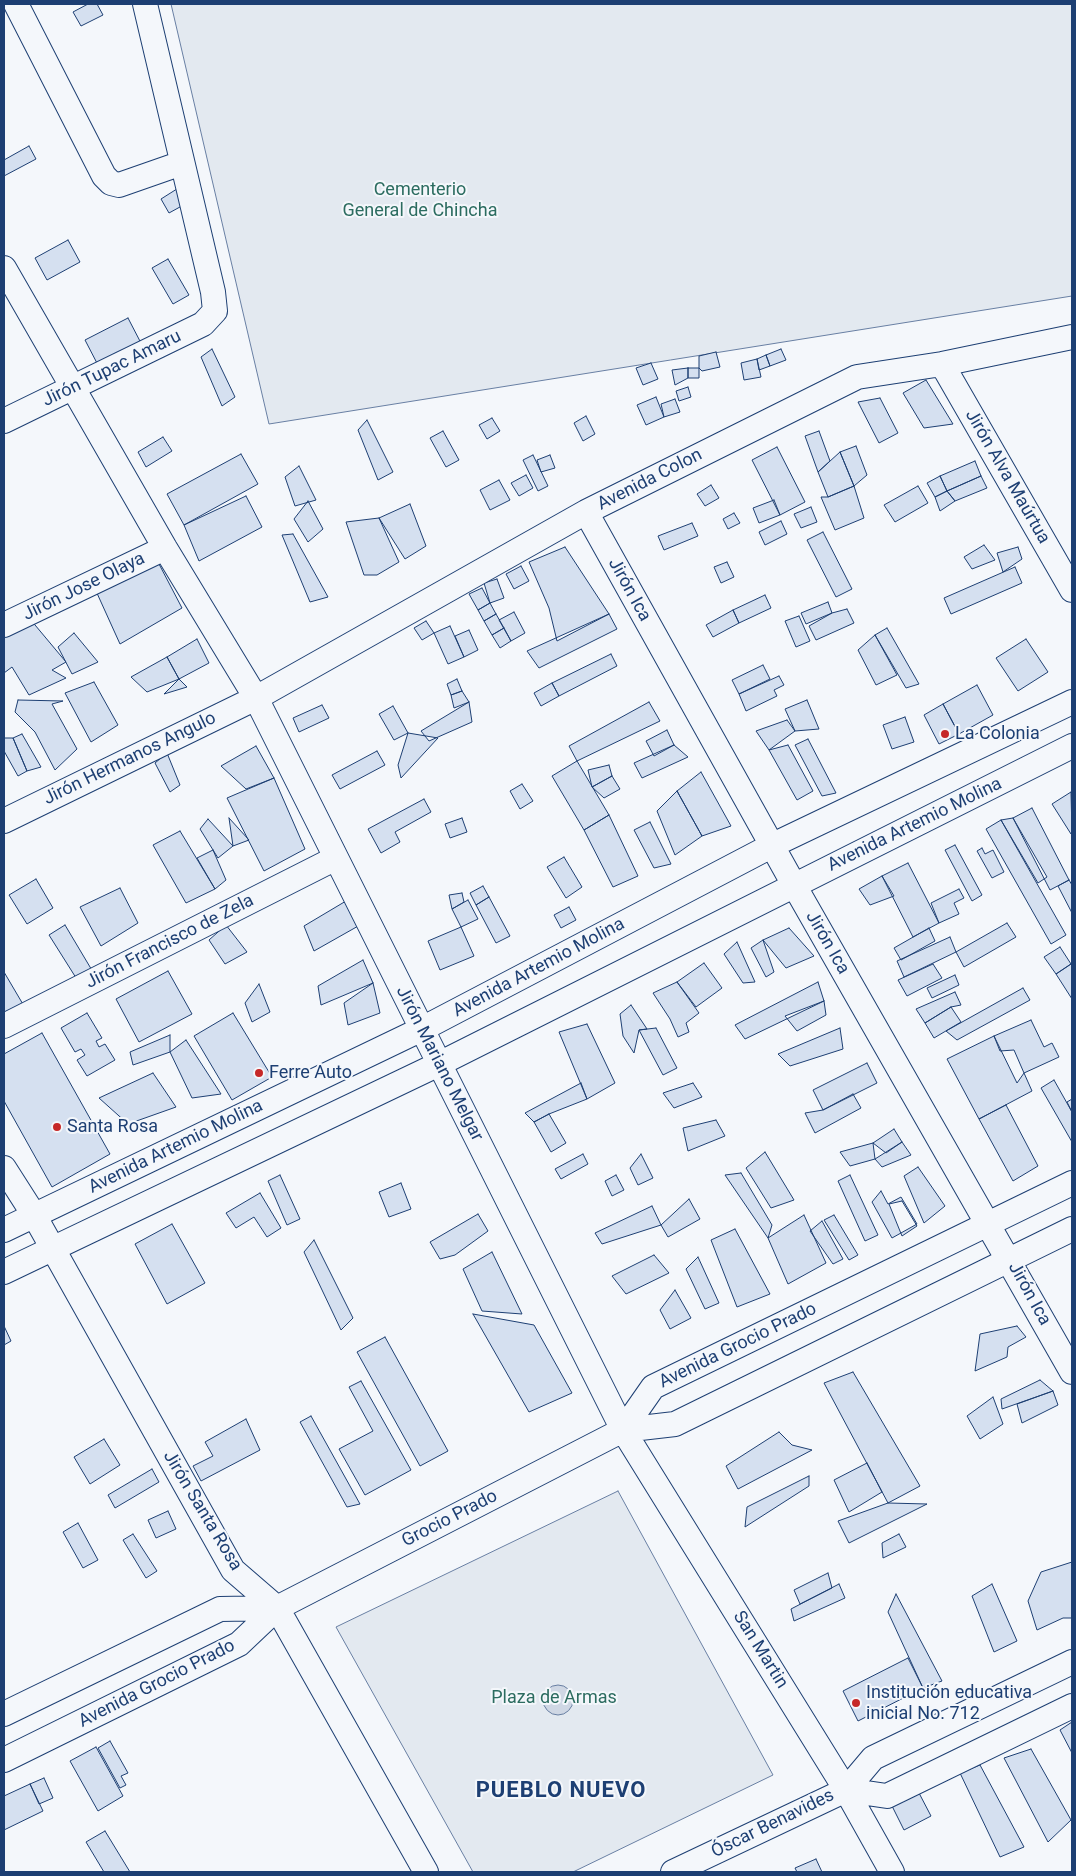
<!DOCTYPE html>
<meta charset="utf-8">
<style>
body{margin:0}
#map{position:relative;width:1076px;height:1876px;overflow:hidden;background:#f4f7fb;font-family:Roboto,sans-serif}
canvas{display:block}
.frame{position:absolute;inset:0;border:5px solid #1d3f73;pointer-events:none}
</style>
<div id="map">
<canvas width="1076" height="1876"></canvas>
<div class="frame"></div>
</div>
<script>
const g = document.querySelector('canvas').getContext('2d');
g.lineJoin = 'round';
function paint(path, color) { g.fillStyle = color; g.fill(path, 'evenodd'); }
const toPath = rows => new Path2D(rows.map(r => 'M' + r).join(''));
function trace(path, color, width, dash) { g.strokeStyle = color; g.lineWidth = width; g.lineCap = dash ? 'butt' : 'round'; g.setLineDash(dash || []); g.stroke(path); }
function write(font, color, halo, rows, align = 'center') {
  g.font = font + ' Roboto,sans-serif'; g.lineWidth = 4; g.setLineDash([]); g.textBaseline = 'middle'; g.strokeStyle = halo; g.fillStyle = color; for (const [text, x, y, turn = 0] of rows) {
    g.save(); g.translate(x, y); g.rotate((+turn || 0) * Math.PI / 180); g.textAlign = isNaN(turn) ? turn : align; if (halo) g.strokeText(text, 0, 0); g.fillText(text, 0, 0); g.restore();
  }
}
const green = toPath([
 [171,4,1072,4,1072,296,269,424,171,4],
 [618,1491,773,1775,573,1872,473,1872,336,1627,618,1491]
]);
paint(green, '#e3e9f0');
trace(green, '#687fa3', 1);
const water = toPath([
 '543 1700a15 15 0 1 1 30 0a15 15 0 1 1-30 0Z'
]);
paint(water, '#cfd7e4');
trace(water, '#687fa3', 1);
const building = toPath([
 [88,4,97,4,103,15,81,26,73,12,88,4],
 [29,146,36,159,4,176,4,160,29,146],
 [180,187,189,202,169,213,161,199,180,187],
 [68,240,80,262,47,280,35,258,68,240],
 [168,259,189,295,173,304,152,268,168,259],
 [128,318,142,345,99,367,85,340,128,318],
 [212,349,235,397,222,406,201,357,212,349],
 [781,349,786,360,770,366,766,355,781,349],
 [716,352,720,367,702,371,699,368,699,356,716,352],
 [766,355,770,366,759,370,757,359,766,355],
 [757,359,761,377,744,380,741,363,757,359],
 [651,363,658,379,643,385,636,368,651,363],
 [688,368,688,378,675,385,672,370,688,368],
 [688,368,699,368,699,378,688,378,688,368],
 [926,380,953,424,924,428,903,393,926,380],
 [688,387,691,397,679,401,676,391,688,387],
 [656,397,664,417,646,425,637,405,656,397],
 [880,398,898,433,879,443,858,402,880,398],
 [675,399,680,412,664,417,661,404,675,399],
 [586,416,595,434,583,441,574,423,586,416],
 [492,418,500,431,487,439,479,425,492,418],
 [367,420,393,472,378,480,358,430,367,420],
 [443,431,459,460,446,467,430,438,443,431],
 [819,431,830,461,818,472,805,436,819,431],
 [163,437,172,451,146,467,138,452,163,437],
 [856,446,867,475,854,486,840,452,856,446],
 [777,447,805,502,780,515,752,460,777,447],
 [840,452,854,486,828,497,818,472,840,452],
 [241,454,258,484,184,525,167,494,241,454],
 [533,455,548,486,538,491,523,460,533,455],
 [550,455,555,468,541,472,537,460,550,455],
 [975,461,981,476,947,491,940,476,975,461],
 [299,466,316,500,295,506,285,477,299,466],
 [526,475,533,488,519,496,511,483,526,475],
 [940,476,947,491,935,497,927,483,940,476],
 [981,476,987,488,955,501,947,491,981,476],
 [499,480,510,500,490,510,480,490,499,480],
 [711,485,719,498,705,506,697,494,711,485],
 [854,486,864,518,835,530,821,497,828,497,854,486],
 [918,486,928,503,895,522,884,505,918,486],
 [947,491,955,501,940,511,935,497,947,491],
 [246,496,262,527,199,561,184,525,246,496],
 [774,500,780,515,759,523,753,508,774,500],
 [308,501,323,529,308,542,294,519,308,501],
 [410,504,426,546,405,559,379,518,410,504],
 [811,507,817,522,801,528,794,514,811,507],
 [734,513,740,523,728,529,723,519,734,513],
 [379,518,399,562,377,575,364,575,346,522,379,518],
 [781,521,787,534,765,545,759,532,781,521],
 [692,523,698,536,664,550,658,536,692,523],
 [823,532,852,589,836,597,807,540,823,532],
 [293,534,328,597,310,602,282,535,293,534],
 [984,545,995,560,972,569,964,557,984,545],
 [565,547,609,614,557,641,549,608,529,562,565,547],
 [1018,547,1022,559,1003,572,997,553,1018,547],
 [727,562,734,577,721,583,714,567,727,562],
 [159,564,182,608,120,644,96,591,159,564],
 [521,566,529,581,514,589,506,574,521,566],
 [1015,567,1022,583,951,614,944,598,1015,567],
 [497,579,504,598,490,603,484,583,497,579],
 [482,588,490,603,478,610,469,594,482,588],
 [765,595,771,608,739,623,733,610,765,595],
 [828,602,832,613,806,624,801,613,828,602],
 [490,603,496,614,484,621,478,610,490,603],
 [847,609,854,623,816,640,809,626,832,613,847,609],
 [733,610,739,623,713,637,706,625,733,610],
 [514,612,525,633,511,641,499,620,514,612],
 [496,614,504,628,492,635,484,621,496,614],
 [609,614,617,629,539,668,527,651,609,614],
 [799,616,810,641,796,647,785,621,799,616],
 [30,619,66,662,52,670,66,678,29,695,12,667,4,673,4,632,30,619],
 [426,621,434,633,422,640,414,628,426,621],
 [450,626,464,657,448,664,434,633,450,626],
 [504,628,511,641,500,648,492,635,504,628],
 [887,628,919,684,906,688,875,635,887,628],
 [469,630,478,650,464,657,455,636,469,630],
 [74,633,98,662,72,674,58,647,74,633],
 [875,635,897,675,876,685,858,650,875,635],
 [197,639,209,663,179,679,167,657,197,639],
 [1026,639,1048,672,1018,691,996,658,1026,639],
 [611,654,617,666,559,696,552,683,611,654],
 [167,657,179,679,147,692,131,677,167,657],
 [763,665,770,679,739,694,732,680,763,665],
 [779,676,784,685,774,690,777,696,746,711,739,694,779,676],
 [179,679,187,687,164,694,179,679],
 [457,679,462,691,451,695,447,684,457,679],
 [94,682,118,725,91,742,65,693,94,682],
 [552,683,559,696,541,706,534,693,552,683],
 [977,685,993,715,959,734,943,704,977,685],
 [462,691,469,702,454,708,451,695,462,691],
 [18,700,63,701,52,704,77,749,55,770,35,732,15,712,18,700],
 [807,700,819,729,795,731,785,709,807,700],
 [469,702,472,722,429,741,421,731,469,702],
 [649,702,660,721,577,761,569,746,649,702],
 [943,704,959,734,939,744,924,715,943,704],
 [322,705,329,718,299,732,293,718,322,705],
 [393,706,408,733,394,740,379,714,393,706],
 [905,717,914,742,892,749,883,725,905,717],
 [787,720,795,731,769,750,756,731,787,720],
 [667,730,674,745,654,756,646,741,667,730],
 [408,733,438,738,401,778,398,765,408,733],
 [22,734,41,767,27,771,13,738,22,734],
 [4,738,13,738,27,771,18,776,4,751,4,738],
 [808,739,836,793,822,796,795,745,808,739],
 [674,745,688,757,642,778,634,763,674,745],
 [788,745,813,791,797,800,769,750,788,745],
 [256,746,274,778,246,789,221,766,256,746],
 [377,751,385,765,340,789,332,775,377,751],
 [167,753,180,785,170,792,155,763,167,753],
 [577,761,609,815,584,830,552,776,577,761],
 [609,765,612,776,592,787,588,770,609,765],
 [701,772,731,826,702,836,677,791,701,772],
 [612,776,620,789,604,798,592,787,612,776],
 [274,778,305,849,264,871,227,798,274,778],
 [522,784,533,801,520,809,510,791,522,784],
 [677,791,702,836,675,855,657,811,677,791],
 [1071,792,1072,833,1071,834,1052,804,1071,792],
 [424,799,431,812,395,832,400,842,381,853,368,829,424,799],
 [1032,808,1069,880,1050,890,1013,818,1032,808],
 [609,815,638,876,613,887,584,830,609,815],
 [229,818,249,840,233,846,229,818],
 [462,818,467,832,450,838,445,824,462,818],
 [1013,818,1047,877,1038,883,1001,820,1013,818],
 [208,819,233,846,218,858,200,829,208,819],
 [1001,820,1066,935,1051,944,986,829,1001,820],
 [650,822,671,864,654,868,634,830,650,822],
 [180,831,215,889,186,903,153,845,180,831],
 [955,845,982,895,972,901,945,850,955,845],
 [982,848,985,854,993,850,1004,872,992,878,977,851,982,848],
 [213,850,226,880,215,889,197,858,213,850],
 [564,857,582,887,566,898,547,867,564,857],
 [908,863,939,923,913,937,882,876,908,863],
 [882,876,894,896,870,905,859,889,882,876],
 [36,879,53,908,27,924,9,895,36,879],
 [1069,880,1072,885,1072,913,1058,886,1069,880],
 [483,886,489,897,476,905,470,893,483,886],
 [120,888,138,923,101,946,80,907,120,888],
 [959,889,964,898,954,903,959,914,939,923,931,903,959,889],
 [462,893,464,902,452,909,449,895,462,893],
 [489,897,510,936,496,943,476,905,489,897],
 [468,900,478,919,461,927,452,909,468,900],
 [346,901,360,925,314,951,304,926,346,901],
 [569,907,576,920,561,928,554,915,569,907],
 [1007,923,1016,937,964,967,956,952,1007,923],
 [65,925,93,972,78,981,49,935,65,925],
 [226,925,247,952,225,964,209,940,226,925],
 [461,927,474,956,440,970,428,941,461,927],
 [789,928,814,956,786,968,763,940,789,928],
 [929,928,935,941,901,960,894,948,929,928],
 [950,937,956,952,904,977,897,961,950,937],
 [763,940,774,972,766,977,751,948,763,940],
 [737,942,755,982,743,983,724,954,737,942],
 [1060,947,1071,964,1056,974,1044,957,1060,947],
 [363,960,373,983,321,1005,318,986,363,960],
 [704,963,722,988,696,1007,677,982,704,963],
 [933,964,942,978,907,996,898,980,933,964],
 [1071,964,1072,966,1072,999,1056,974,1071,964],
 [168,971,192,1014,139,1042,116,999,168,971],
 [4,972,24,1006,6,1016,4,1012,4,972],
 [955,975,959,985,932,998,927,988,955,975],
 [677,982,699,1013,686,1023,689,1032,678,1037,670,1019,653,993,677,982],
 [818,982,824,1001,745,1039,735,1025,818,982],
 [373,983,380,1013,348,1025,344,1003,373,983],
 [259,984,270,1012,252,1022,245,1003,259,984],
 [1023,988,1030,1000,957,1040,946,1031,1023,988],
 [955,992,961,1005,951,1007,925,1023,916,1009,955,992],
 [824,1001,826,1015,797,1031,785,1016,824,1001],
 [631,1005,647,1029,639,1030,634,1053,623,1036,620,1014,631,1005],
 [951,1007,961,1022,934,1038,925,1023,951,1007],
 [87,1013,102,1038,96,1041,99,1047,105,1044,115,1060,87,1076,77,1060,85,1055,81,1049,75,1052,61,1028,87,1013],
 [233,1013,272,1077,232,1100,194,1036,233,1013],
 [1031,1020,1044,1047,1052,1043,1059,1057,1024,1073,1014,1050,1000,1051,994,1036,1031,1020],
 [587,1024,615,1083,587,1099,559,1032,587,1024],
 [656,1028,677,1068,663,1075,639,1030,656,1028],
 [840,1028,843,1049,790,1066,778,1054,840,1028],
 [42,1033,110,1154,52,1187,4,1101,4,1054,42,1033],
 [170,1035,170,1052,133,1065,130,1052,170,1035],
 [994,1036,1017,1083,1024,1073,1032,1091,979,1119,947,1059,994,1036],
 [186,1040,221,1094,192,1098,170,1052,186,1040],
 [867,1063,877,1083,823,1110,813,1090,867,1063],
 [153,1073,176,1107,128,1124,99,1098,153,1073],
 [1054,1080,1072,1112,1072,1142,1041,1088,1054,1080],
 [581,1083,587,1099,549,1114,534,1122,525,1113,581,1083],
 [693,1083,702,1097,674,1108,663,1093,693,1083],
 [853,1094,861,1108,815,1133,805,1113,823,1110,853,1094],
 [1072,1099,1072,1112,1067,1102,1072,1099],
 [1006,1105,1038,1166,1013,1181,979,1119,1006,1105],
 [549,1114,566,1143,551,1152,534,1122,549,1114],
 [716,1120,725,1136,688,1151,683,1128,716,1120],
 [894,1129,902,1142,886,1153,873,1143,894,1129],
 [902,1142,911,1155,882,1167,875,1159,902,1142],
 [873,1143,875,1159,850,1166,840,1152,873,1143],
 [765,1152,794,1200,771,1208,746,1168,765,1152],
 [583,1154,588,1164,561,1179,555,1169,583,1154],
 [641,1154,653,1178,638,1185,630,1168,641,1154],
 [918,1167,945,1206,924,1223,904,1176,918,1167],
 [741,1173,772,1225,768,1238,725,1175,741,1173],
 [280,1175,300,1219,287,1225,268,1181,280,1175],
 [616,1175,624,1190,612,1196,605,1181,616,1175],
 [850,1175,878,1235,865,1241,838,1181,850,1175],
 [401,1183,411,1209,389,1217,379,1192,401,1183],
 [881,1191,888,1204,901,1197,917,1224,892,1238,872,1202,881,1191],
 [260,1193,281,1228,267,1237,254,1217,236,1228,226,1213,260,1193],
 [689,1199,700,1219,668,1237,661,1225,689,1199],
 [902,1201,917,1226,902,1236,889,1204,902,1201],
 [652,1206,661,1225,602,1244,595,1233,652,1206],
 [478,1214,488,1231,455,1255,440,1259,430,1242,478,1214],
 [804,1215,826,1263,788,1284,768,1238,804,1215],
 [834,1215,858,1255,849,1260,824,1220,834,1215],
 [822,1221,843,1259,833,1264,810,1231,822,1221],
 [172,1224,205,1283,167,1304,135,1244,172,1224],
 [735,1229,770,1294,737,1307,711,1240,735,1229],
 [314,1240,353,1318,341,1330,304,1252,314,1240],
 [492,1252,522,1314,482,1311,463,1269,492,1252],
 [654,1255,669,1273,626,1294,612,1276,654,1255],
 [698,1257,719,1303,705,1309,686,1269,698,1257],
 [675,1290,691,1318,670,1329,660,1310,675,1290],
 [473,1314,534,1325,572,1393,529,1412,473,1314],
 [4,1326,11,1341,4,1345,4,1326],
 [1017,1326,1026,1337,1008,1347,1007,1357,975,1371,980,1334,1017,1326],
 [385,1337,448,1451,420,1466,357,1352,385,1337],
 [853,1372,920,1486,888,1503,824,1383,853,1372],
 [1040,1380,1053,1391,1002,1409,1001,1399,1040,1380],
 [361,1381,411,1470,365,1495,339,1449,373,1431,349,1387,361,1381],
 [1053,1391,1058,1405,1022,1423,1017,1404,1053,1391],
 [993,1397,1003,1424,980,1439,967,1416,993,1397],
 [311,1416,360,1504,347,1507,300,1422,311,1416],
 [246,1419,260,1450,201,1481,193,1466,213,1456,205,1442,246,1419],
 [779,1432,792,1445,812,1450,738,1489,726,1466,779,1432],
 [104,1439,120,1465,90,1484,74,1457,104,1439],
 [867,1463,882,1492,849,1512,834,1480,867,1463],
 [152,1469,159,1482,115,1508,108,1495,152,1469],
 [809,1476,809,1486,745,1527,747,1507,809,1476],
 [888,1503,927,1504,849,1543,838,1521,888,1503],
 [168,1511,176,1529,156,1538,148,1520,168,1511],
 [78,1523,98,1560,83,1568,63,1532,78,1523],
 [133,1534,157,1571,146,1578,123,1540,133,1534],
 [899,1534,906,1547,883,1558,882,1543,899,1534],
 [1072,1562,1072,1618,1063,1618,1037,1630,1028,1601,1041,1572,1072,1562],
 [828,1573,832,1588,800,1604,794,1590,828,1573],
 [839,1584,845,1598,794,1621,791,1609,839,1584],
 [992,1584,1017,1641,994,1652,972,1596,992,1584],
 [896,1594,942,1681,923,1688,888,1612,896,1594],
 [908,1658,923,1688,858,1721,843,1691,908,1658],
 [1072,1722,1072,1753,1060,1730,1072,1722],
 [110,1741,128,1773,121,1776,126,1785,120,1788,98,1748,110,1741],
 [96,1747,123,1796,98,1811,70,1761,96,1747],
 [1031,1749,1071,1820,1048,1842,1004,1758,1031,1749],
 [980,1765,1024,1847,1000,1857,960,1773,980,1765],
 [44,1778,53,1798,39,1804,30,1784,44,1778],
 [30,1784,43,1811,4,1830,4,1796,30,1784],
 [919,1793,931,1816,904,1830,892,1806,919,1793],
 [105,1831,130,1872,103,1872,104,1872,86,1842,105,1831],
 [816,1859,822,1872,797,1872,795,1868,816,1859]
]);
paint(building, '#d5e0f0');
trace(building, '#1d3f73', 1);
const minor = toPath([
 [16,4,104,176,111,183,119,185,182,163],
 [4,268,165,548,256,698,623,1430,846,1790,892,1872],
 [942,364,1072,590],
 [4,421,203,324,215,311,213,292,145,4],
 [586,512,794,885,1072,1372],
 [4,625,165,548],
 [4,821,256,698,586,512,857,377,942,364,1072,337],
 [4,1026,336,858],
 [4,1168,34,1215,233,1570,277,1608,426,1872],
 [4,1230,422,1029,773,845,1072,702],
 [4,1272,439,1064,1072,746],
 [623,1430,653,1387,1072,1183],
 [4,1714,220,1609,277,1608],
 [4,1760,239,1644,277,1608,623,1430,675,1424,1072,1229],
 [846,1790,887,1796,1072,1706],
 [673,1872,846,1790,873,1758,1072,1662]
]);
trace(minor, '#1d3f73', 26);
trace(minor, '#f4f7fb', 24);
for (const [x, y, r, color] of [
 [945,734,5,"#c62828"],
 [259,1073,5,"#c62828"],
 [57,1127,5,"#c62828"],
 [856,1703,5,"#c62828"]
]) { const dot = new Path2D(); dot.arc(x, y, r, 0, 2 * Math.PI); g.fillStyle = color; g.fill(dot); trace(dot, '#f4f7fb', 2); }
write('18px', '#2c6c60', '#f4f7fb', [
 ["Cementerio",420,190],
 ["General de Chincha",420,211],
 ["Plaza de Armas",554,1698]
]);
write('18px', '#1d3f73', '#f4f7fb', [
 ["Jirón Tupac Amaru",112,369,-26],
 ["Jirón Alva Maúrtua",1007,477,60],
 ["Avenida Colon",650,480,-27],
 ["Jirón Jose Olaya",84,587,-26],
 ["Jirón Ica",629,590,61],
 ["Jirón Hermanos Angulo",130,759,-26],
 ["Avenida Artemio Molina",915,825,-26],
 ["Jirón Francisco de Zela",170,942,-27],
 ["Jirón Ica",827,943,60],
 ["Avenida Artemio Molina",539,968,-28],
 ["Jirón Mariano Melgar",439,1064,63],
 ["Avenida Artemio Molina",176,1147,-26],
 ["Jirón Ica",1029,1294,61],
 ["Avenida Grocio Prado",738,1346,-26],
 ["Jirón Santa Rosa",202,1511,59],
 ["Grocio Prado",450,1519,-27],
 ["San Martin",760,1650,58],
 ["Avenida Grocio Prado",157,1684,-27],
 ["Óscar Benavides",773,1824,-26]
]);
write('18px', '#1d3f73', '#f4f7fb', [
 ["La Colonia",955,734],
 ["Ferre Auto",269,1073],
 ["Santa Rosa",67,1127],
 ["Institución educativa",866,1693],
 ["inicial No. 712",866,1714]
], 'left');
g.letterSpacing = '1px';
write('bold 22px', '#1d3f73', '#f4f7fb', [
 ["PUEBLO NUEVO",561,1791]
]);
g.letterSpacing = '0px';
</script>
